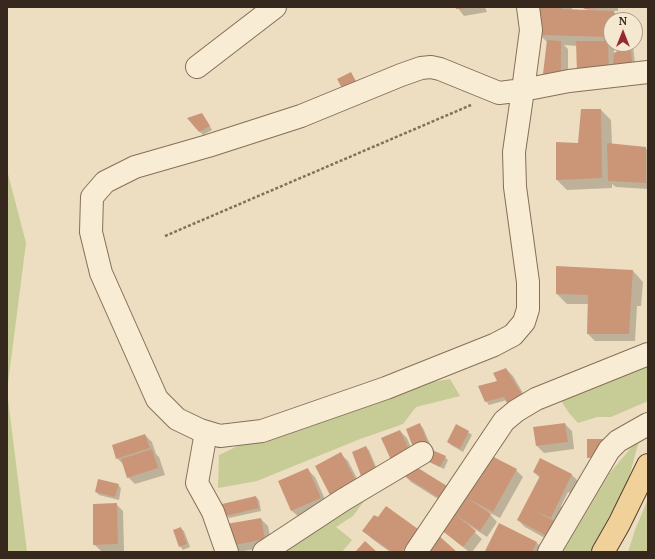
<!DOCTYPE html>
<style>
body{margin:0}
#map{position:relative;width:655px;height:559px;overflow:hidden;background:#eddec1;font-family:"PT Serif",serif}
canvas{display:block}
.frame{position:absolute;inset:0;border:8px solid #36281d;pointer-events:none}
.north{position:absolute;left:603px;top:12px;width:40px;height:40px;box-sizing:border-box;background:#f5e8d1;border:1px solid #a99b89;border-radius:50%;rotate:0deg;font-size:11px;font-weight:700;line-height:16px;text-align:center;color:#36281d}
.north::after{content:'';display:block;margin:auto;width:14px;height:18px;background:#942a30;clip-path:polygon(50% 0,100% 100%,50% 72%,0 100%)}
</style>
<div id="map">
<canvas width="655" height="559"></canvas>
<div class="frame"></div>
<div class="north">N</div>
</div>
<script>
const g = document.querySelector('canvas').getContext('2d');
g.lineJoin = 'round';
function paint(path, color) { g.fillStyle = color; g.fill(path, 'evenodd'); }
const toPath = rows => new Path2D(rows.map(r => 'M' + r).join(''));
function trace(path, color, width, dash) { g.strokeStyle = color; g.lineWidth = width; g.lineCap = dash ? 'butt' : 'round'; g.setLineDash(dash || []); g.stroke(path); }
paint(toPath([
 [7,170,26,243,7,391,27,552,7,552],
 [648,361,648,401,611,417,597,417,578,423,569,413,558,396],
 [450,379,460,396,416,407,403,424,360,439,257,481,218,488,219,455,283,424,414,385],
 [640,437,628,481,590,552,563,552,609,474],
 [370,493,353,516,336,527,352,540,342,552,274,552],
 [648,499,648,552,628,552,635,530]
]), '#c7cb95');
paint(toPath([
 [457,7,485,7,487,12,464,16],
 [538,7,572,7,572,10,588,11,584,7,618,7,618,11,613,11,622,20,611,20,611,44,631,44,633,46,636,72,615,75,577,46,564,45,568,49,568,81,551,80,544,73,548,43,540,35],
 [612,47,622,47,623,50,614,55,614,49],
 [582,110,601,110,611,120,612,144,645,148,648,150,648,189,616,187,612,184,612,188,567,190,557,180,579,144],
 [205,118,212,130,203,135,199,131],
 [633,271,643,282,641,306,637,306,635,341,595,341,588,334,589,304,567,304,557,294],
 [506,369,513,376,530,405,507,400,489,405,486,401],
 [565,424,572,431,574,449,544,453,537,446],
 [420,425,423,428,433,451,445,457,448,460,444,469,429,462,425,459],
 [400,431,407,438,417,461,393,461],
 [468,432,472,435,463,452,451,445,448,442],
 [145,435,152,442,156,454,159,457,165,475,135,484,128,477,123,464,117,458],
 [366,447,369,450,379,474,366,479,362,476,353,453],
 [341,454,348,461,362,488,338,501,331,494],
 [489,455,516,470,523,477,500,518,488,512,497,522,487,537,470,526,469,527,482,539,472,552,469,552,441,529],
 [540,460,572,475,579,482,572,494,568,492,561,506,565,510,561,547,525,527,518,520,540,478,534,472],
 [308,470,315,477,328,506,299,517,292,511],
 [404,475,446,487,453,494,446,504,411,482],
 [118,485,121,488,119,500,99,495,96,492],
 [256,497,259,500,261,511,229,518,226,515],
 [116,504,123,511,124,551,101,551,94,544],
 [386,508,418,530,414,552,390,552,371,538,364,531,379,519],
 [261,519,268,526,272,546,238,552,231,545],
 [500,524,537,543,544,550,542,552,487,552,486,551],
 [180,528,184,531,190,547,183,550,180,546]
]), '#0003');
paint(toPath([
 [456,7,466,7,466,8,456,9],
 [537,7,562,7,562,9,614,11,615,20,611,20,611,37,539,35],
 [583,7,601,7,601,8,584,9],
 [547,40,561,41,561,74,543,74],
 [576,41,608,41,609,72,577,74],
 [619,44,630,44,633,68,612,72,614,53,622,49],
 [351,72,359,87,345,94,337,79],
 [581,109,601,109,602,178,556,180,556,142,578,143],
 [202,113,210,126,199,132,187,118],
 [607,143,646,147,646,183,608,181],
 [556,266,633,270,629,334,587,334,588,295,556,294],
 [506,368,524,398,508,405,504,397,485,402,478,386,497,381,493,373],
 [420,423,430,449,446,456,440,467,416,455,406,429],
 [565,423,568,442,536,446,533,427],
 [456,424,469,431,460,449,447,442],
 [400,430,411,454,392,462,381,438],
 [145,434,150,448,116,459,112,445],
 [587,439,604,439,604,457,587,458],
 [366,446,376,470,361,476,352,452],
 [152,449,158,468,127,478,121,459],
 [341,452,356,481,330,495,315,466],
 [488,454,517,469,493,512,467,498,491,514,480,531,456,515,476,531,463,547,440,529],
 [540,458,572,474,551,518,535,511,562,525,554,540,517,520,540,476,533,472],
 [410,463,447,486,439,498,403,475],
 [308,468,321,498,291,511,278,481],
 [98,479,119,484,115,497,95,492],
 [256,496,259,508,225,516,222,504],
 [117,503,118,544,93,545,93,504],
 [386,506,418,529,402,552,392,552,362,531,374,515,378,517],
 [261,518,265,539,230,546,226,524],
 [499,523,537,542,532,552,485,551],
 [181,527,187,544,179,547,173,530],
 [437,534,457,552,431,552,425,548],
 [365,541,377,552,355,552]
]), '#cb9678');
const minor = toPath([
 [528,7,531,30,523,90,514,152,515,187,528,282,528,309,524,322,513,335,494,345,386,388,262,431,220,436,200,430,177,419,157,399,101,273,91,232,92,197,105,182,135,167,208,146,301,116,401,75,421,68,431,67,440,69,499,93,523,90,569,81,648,72],
 [197,67,275,7],
 [206,432,197,483,213,512,227,552],
 [264,552,343,500,422,453],
 [416,552,504,421,516,411,536,399,648,354],
 [549,552,609,450,618,441,648,424]
]);
const major = toPath([
 [603,552,619,524,648,465]
]);
trace(minor, '#866f59', 24);
trace(major, '#543d2d', 24);
trace(toPath([
 [165,236,471,105]
]), '#866f59', 2.5, [3, 2]);
trace(minor, '#f8ecd4', 22);
trace(major, '#f0d199', 22);
</script>
